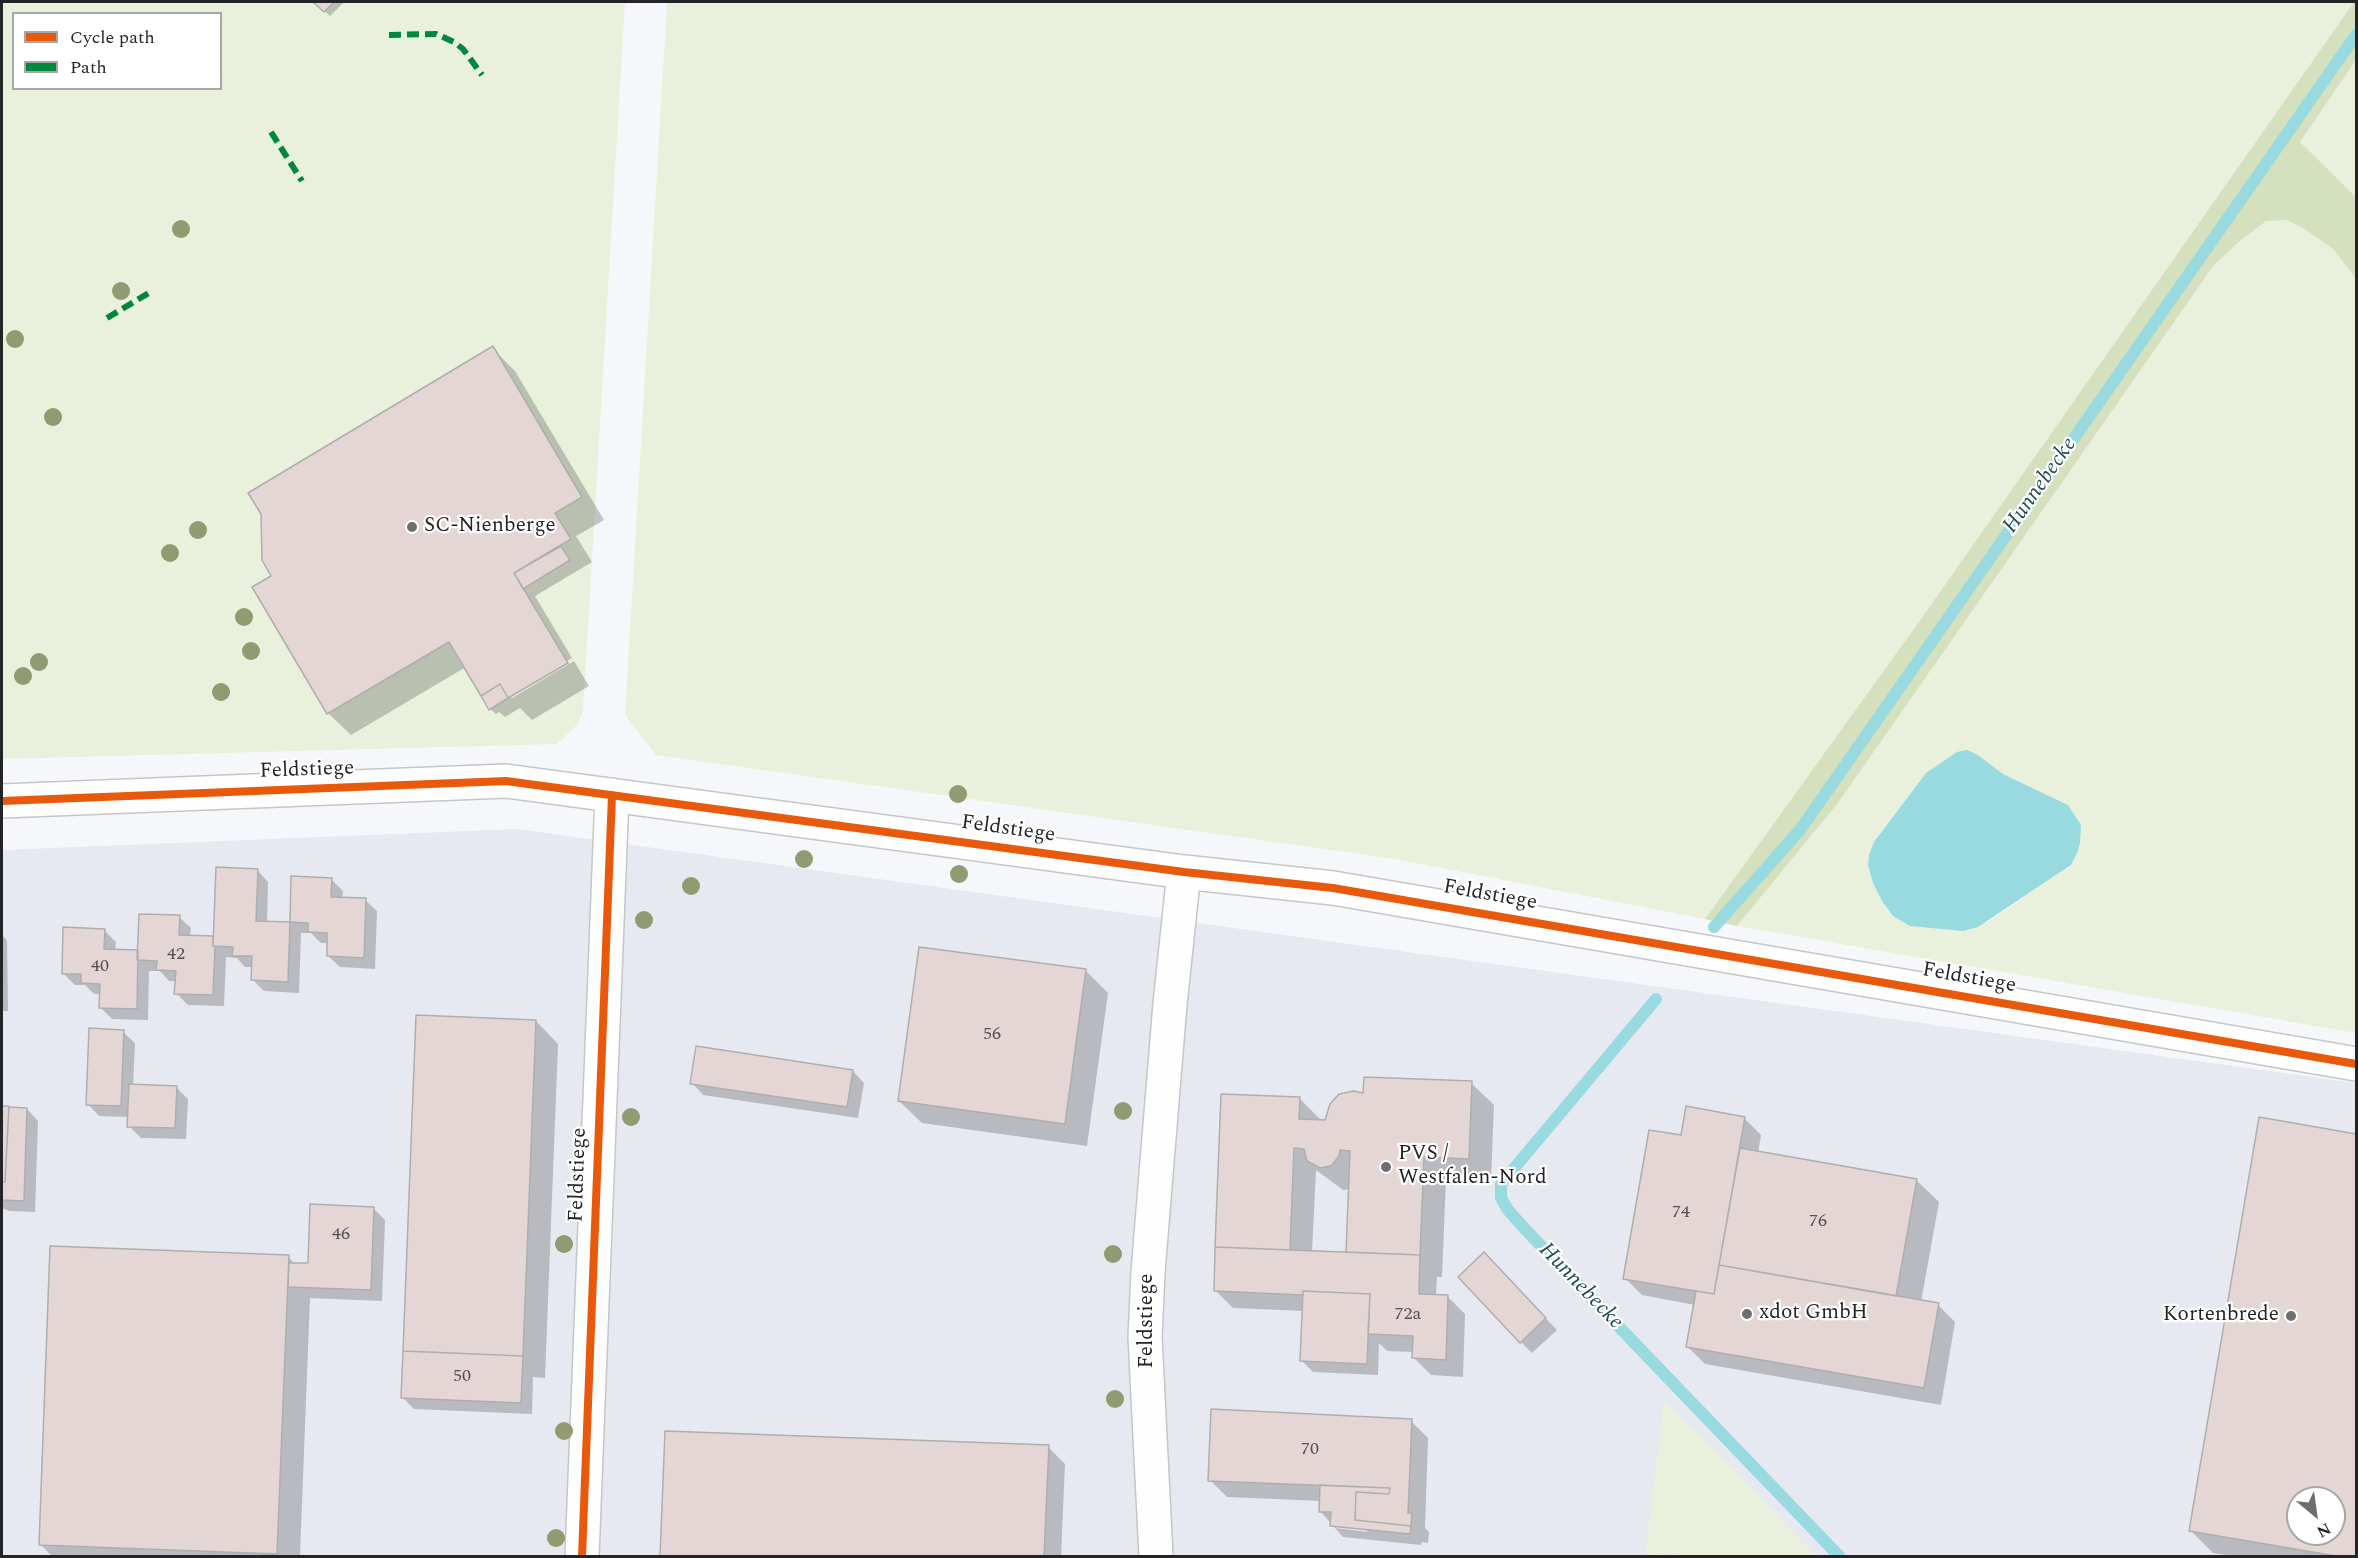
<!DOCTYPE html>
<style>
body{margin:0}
#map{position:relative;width:2358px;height:1558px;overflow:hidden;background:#f6f7fa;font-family:Spectral,serif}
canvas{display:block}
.frame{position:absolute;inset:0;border:3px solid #242426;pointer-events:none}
.legend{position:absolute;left:12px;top:12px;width:210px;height:78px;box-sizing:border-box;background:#fff;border:2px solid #a7a7a8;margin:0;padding:8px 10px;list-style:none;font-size:18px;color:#242426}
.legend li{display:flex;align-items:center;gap:12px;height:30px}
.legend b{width:30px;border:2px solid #a7a7a8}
.north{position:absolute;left:2286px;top:1486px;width:60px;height:60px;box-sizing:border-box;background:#fff;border:2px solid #a7a7a8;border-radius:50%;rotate:151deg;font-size:16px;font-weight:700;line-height:24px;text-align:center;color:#242426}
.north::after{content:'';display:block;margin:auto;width:21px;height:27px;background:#6e6e70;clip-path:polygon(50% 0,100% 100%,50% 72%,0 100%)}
</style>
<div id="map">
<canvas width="2358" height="1558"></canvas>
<div class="frame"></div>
<ul class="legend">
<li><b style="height:8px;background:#e8590c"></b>Cycle path</li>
<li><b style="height:8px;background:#00873e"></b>Path</li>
</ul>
<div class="north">N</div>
</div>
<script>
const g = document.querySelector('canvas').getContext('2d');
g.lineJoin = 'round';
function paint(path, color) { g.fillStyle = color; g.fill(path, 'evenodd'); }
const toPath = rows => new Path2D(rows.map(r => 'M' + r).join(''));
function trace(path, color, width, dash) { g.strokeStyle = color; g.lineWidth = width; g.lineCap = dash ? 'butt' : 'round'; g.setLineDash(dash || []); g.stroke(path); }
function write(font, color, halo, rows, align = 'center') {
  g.font = font + ' Spectral,serif'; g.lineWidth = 4.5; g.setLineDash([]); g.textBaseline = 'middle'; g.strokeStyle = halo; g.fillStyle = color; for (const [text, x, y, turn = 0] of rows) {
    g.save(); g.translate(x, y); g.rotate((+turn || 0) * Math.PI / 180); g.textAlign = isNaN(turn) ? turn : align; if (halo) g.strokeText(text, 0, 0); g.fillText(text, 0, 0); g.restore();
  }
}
paint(toPath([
 [517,829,2356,1083,2356,1556,2,1556,2,850],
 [2298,1498,2334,1498,2334,1534,2298,1534]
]), '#e7e9f1');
paint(toPath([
 [2,2,625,2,583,711,578,724,557,744,2,759],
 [14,14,220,14,220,88,14,88],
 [667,2,2354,2,1916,626,1705,919,1395,859,656,755,625,715],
 [2356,60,2356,197,2299,142],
 [2267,220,2287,220,2306,230,2333,249,2356,279,2356,1033,1737,926,1838,803,2214,265,2240,241],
 [1978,755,2003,774,2068,805,2077,853,2071,865,1988,922,1882,901,1873,882,1868,865,1874,842,1926,773],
 [1664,1401,1777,1515,1817,1556,1673,1556,1672,1554,1645,1556]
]), '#e9f1dc');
paint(toPath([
 [2354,2,2356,2,2356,60,2300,142,2356,197,2356,279,2333,249,2306,230,2287,220,2266,221,2240,241,2214,265,1838,803,1737,926,1705,919,1916,626]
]), '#d5e0be');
paint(toPath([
 [1967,750,1978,755,2003,774,2068,805,2081,825,2080,843,2077,853,2071,865,1978,927,1963,931,1910,926,1893,916,1882,901,1873,883,1868,865,1869,855,1874,842,1926,773,1957,752]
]), '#98dadf');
paint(toPath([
 [315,2,344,2,330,16],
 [492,348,515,371,604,520,576,536,592,562,535,596,572,658,510,696,512,698,574,661,589,686,532,720,520,708,505,717,499,712,496,714,490,709,466,667,351,735,328,713,273,576],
 [257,870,268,882,267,923,291,923,293,878,331,879,343,891,342,899,365,900,377,911,375,969,340,967,328,956,329,943,321,943,311,933,301,933,299,993,264,991,253,980,253,967,245,967,237,958,226,957,224,1006,188,1005,176,993,177,981,169,981,160,971,149,971,148,1020,112,1019,100,1007,101,994,94,994,85,985,75,985,63,973,104,930,116,942,115,951,139,951,179,917,191,928,190,936,214,937],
 [2,935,7,940,8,1011,2,1011],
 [1086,971,1108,993,1087,1146,922,1123,899,1101],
 [536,1021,558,1044,545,1378,533,1377,532,1414,414,1409,403,1398],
 [123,1032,135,1043,133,1086,176,1087,188,1099,186,1139,141,1138,129,1126,129,1117,99,1116,88,1104],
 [853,1071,864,1083,858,1118,703,1095,692,1083],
 [1471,1083,1494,1105,1491,1181,1446,1179,1442,1277,1437,1277,1436,1296,1448,1297,1465,1314,1463,1377,1431,1375,1414,1358,1414,1352,1387,1351,1379,1343,1378,1375,1313,1372,1302,1361,1304,1311,1233,1308,1215,1290,1299,1098,1322,1121,1326,1122,1365,1095],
 [1316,1170,1343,1190,1350,1189,1347,1251,1350,1254,1312,1252],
 [2,1107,27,1109,38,1121,35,1212,9,1211,2,1208],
 [1744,1118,1761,1135,1758,1153,1916,1180,1939,1202,1921,1302,1938,1305,1955,1322,1941,1405,1705,1364,1688,1347,1695,1305,1642,1295,1625,1278,1682,1137],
 [2260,1119,2356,1135,2356,1556,2234,1556,2213,1553,2190,1530],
 [2298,1498,2334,1498,2334,1534,2298,1534],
 [373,1208,385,1220,382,1301,310,1298,300,1556,52,1556,40,1544,288,1257,296,1265,310,1265],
 [1495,1266,1557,1330,1532,1353,1521,1342],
 [1411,1421,1428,1438,1425,1528,1429,1532,1428,1543,1422,1542,1421,1545,1343,1537,1320,1511,1321,1501,1227,1497,1210,1480],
 [1336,1525,1364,1528,1368,1532,1336,1528],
 [667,1432,1048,1447,1065,1464,1061,1556,662,1556]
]), '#0003');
trace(toPath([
 [1714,927,1800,830,2356,35],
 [1656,999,1501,1184,1501,1198,1508,1210,1524,1228,1839,1556]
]), '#98dadf', 12);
const building = toPath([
 [313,2,334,2,324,12,313,2],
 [493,346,582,497,555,513,571,539,514,573,568,663,508,698,500,684,481,696,449,642,327,714,252,587,271,576,262,560,261,514,248,493,493,346],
 [561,546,570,560,523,589,514,573,561,546],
 [500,684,508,698,489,710,481,696,500,684],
 [216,867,258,869,256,921,290,922,288,982,251,980,252,956,232,956,233,947,213,946,216,867],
 [291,876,332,878,331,897,366,898,364,958,327,956,327,933,308,932,308,923,290,922,291,876],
 [139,914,180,915,179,935,213,936,213,946,215,947,213,995,174,994,176,971,156,970,157,961,137,960,139,914],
 [63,927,105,929,104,949,138,950,137,1009,99,1008,100,984,81,983,81,974,62,974,63,927],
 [919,947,1086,969,1065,1124,898,1101,919,947],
 [416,1015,536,1020,523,1356,403,1351,416,1015],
 [89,1028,124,1030,121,1106,86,1105,89,1028],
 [696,1046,853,1070,847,1107,690,1084,696,1046],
 [1364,1077,1472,1081,1469,1159,1424,1157,1420,1255,1346,1252,1350,1151,1340,1150,1339,1156,1331,1166,1320,1168,1307,1161,1304,1149,1294,1148,1290,1250,1215,1247,1221,1094,1300,1097,1299,1119,1325,1120,1330,1104,1339,1094,1354,1091,1363,1093,1364,1077],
 [129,1084,177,1086,175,1128,127,1127,129,1084],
 [2,1106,9,1106,5,1182,2,1182,2,1106],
 [1686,1106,1745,1117,1714,1294,1623,1279,1649,1130,1681,1135,1686,1106],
 [9,1107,27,1108,24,1201,2,1200,2,1182,5,1182,9,1107],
 [2259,1117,2356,1134,2356,1556,2336,1556,2189,1531,2259,1117],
 [2298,1498,2334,1498,2334,1534,2298,1534,2298,1498],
 [1740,1148,1917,1179,1896,1296,1719,1265,1740,1148],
 [310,1204,374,1207,371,1290,288,1287,289,1263,308,1263,310,1204],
 [50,1246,289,1255,277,1554,39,1545,50,1246],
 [1215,1247,1420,1255,1419,1294,1448,1295,1446,1360,1412,1358,1413,1336,1368,1334,1370,1294,1303,1291,1303,1295,1214,1291,1215,1247],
 [1484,1252,1546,1318,1520,1343,1458,1277,1484,1252],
 [1719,1265,1939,1303,1924,1388,1686,1347,1696,1291,1714,1294,1719,1265],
 [1303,1291,1370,1294,1367,1364,1300,1361,1303,1291],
 [403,1351,523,1356,521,1403,401,1398,403,1351],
 [1211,1409,1412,1419,1408,1513,1412,1513,1411,1526,1355,1520,1356,1492,1389,1494,1390,1488,1208,1481,1211,1409],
 [665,1431,1049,1445,1044,1556,660,1556,665,1431],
 [1320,1485,1390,1488,1389,1494,1356,1492,1355,1520,1411,1526,1410,1534,1330,1526,1331,1512,1319,1512,1320,1485]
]);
paint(building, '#e4d6d5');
trace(building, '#aeaeaf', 1.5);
const minor = toPath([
 [2,801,506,781,1184,872,1333,888,2356,1064],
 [582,1556,612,795],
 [1156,1556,1145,1337,1148,1272,1170,1004,1184,872]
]);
trace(minor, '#c5c6c8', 36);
trace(minor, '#fefefe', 33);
trace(toPath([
 [389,35,436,34,454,42,463,49,482,75],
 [271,132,302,181],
 [107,318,152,291]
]), '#00873e', 6, [12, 6]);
trace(toPath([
 [2,801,506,781,1184,872,1333,888,2356,1064],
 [582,1556,612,795]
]), '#e8590c', 8);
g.fillStyle = '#919a71';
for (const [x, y] of [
 [181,229],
 [121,291],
 [15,339],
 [53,417],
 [198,530],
 [170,553],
 [244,617],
 [251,651],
 [39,662],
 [23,676],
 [221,692],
 [958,794],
 [804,859],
 [959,874],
 [691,886],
 [644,920],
 [1123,1111],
 [631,1117],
 [564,1244],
 [1113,1254],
 [1115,1399],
 [564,1431],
 [556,1538]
]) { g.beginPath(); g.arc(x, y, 9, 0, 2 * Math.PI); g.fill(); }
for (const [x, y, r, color] of [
 [412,527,6,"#6e6e70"],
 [1386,1167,6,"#6e6e70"],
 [1747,1314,6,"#6e6e70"],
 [2291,1316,6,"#6e6e70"]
]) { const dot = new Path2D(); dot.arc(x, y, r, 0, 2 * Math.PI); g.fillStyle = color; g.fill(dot); trace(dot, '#fff', 2); }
write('18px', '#545052', null, [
 ["42",176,955],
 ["40",100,967],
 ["56",992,1035],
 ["74",1681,1213],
 ["76",1818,1222],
 ["46",341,1235],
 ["72a",1408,1315],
 ["50",462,1377],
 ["70",1310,1450]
]);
write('21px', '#242426', '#fff', [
 ["SC-Nienberge",424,527],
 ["PVS /",1398,1155],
 ["Westfalen-Nord",1398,1179],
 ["xdot GmbH",1759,1314],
 ["Kortenbrede",2279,1316,"right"]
], 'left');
write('21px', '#242426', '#fff', [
 ["Feldstiege",307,771,-2],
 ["Feldstiege",1008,830,8],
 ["Feldstiege",1490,896,10],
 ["Feldstiege",1969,979,10],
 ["Feldstiege",579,1175,-88],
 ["Feldstiege",1148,1321,-90]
]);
write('italic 22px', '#224c4f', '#fff', [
 ["Hunnebecke",2041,486,-55],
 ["Hunnebecke",1580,1287,46]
]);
</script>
